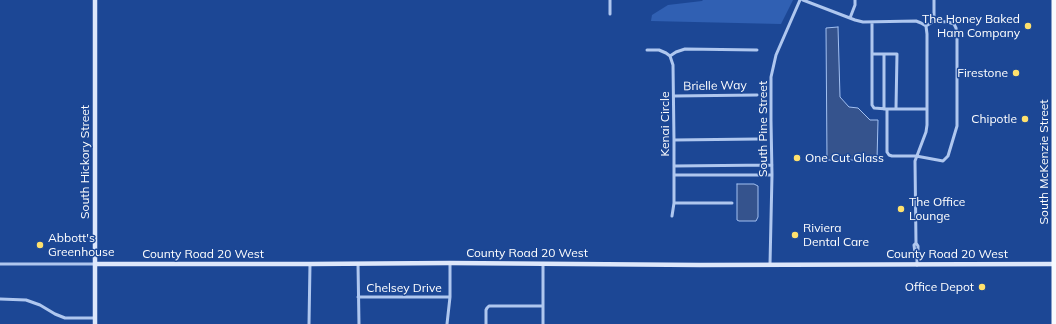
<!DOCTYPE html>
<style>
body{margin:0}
canvas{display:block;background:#1c4795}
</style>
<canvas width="1056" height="324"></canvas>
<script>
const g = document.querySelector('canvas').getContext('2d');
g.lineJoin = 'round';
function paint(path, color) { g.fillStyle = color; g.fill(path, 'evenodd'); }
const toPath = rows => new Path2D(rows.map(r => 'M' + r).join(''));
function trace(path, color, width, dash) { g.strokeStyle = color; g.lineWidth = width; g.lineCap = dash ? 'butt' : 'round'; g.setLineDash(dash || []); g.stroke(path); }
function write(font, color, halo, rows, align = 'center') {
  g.font = font + ' Mulish,sans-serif'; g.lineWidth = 3; g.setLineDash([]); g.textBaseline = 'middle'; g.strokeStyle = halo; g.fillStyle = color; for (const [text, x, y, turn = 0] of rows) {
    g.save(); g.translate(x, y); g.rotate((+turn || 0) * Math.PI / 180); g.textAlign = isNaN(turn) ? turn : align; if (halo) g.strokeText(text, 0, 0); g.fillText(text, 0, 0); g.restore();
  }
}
paint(toPath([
 [703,0,793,0,781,24,651,21,652,15,668,5,702,1]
]), '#3060b3');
const water = toPath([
 [838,27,840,97,849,107,858,108,870,120,878,120,877,160,827,160,826,28,838,27],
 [737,184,754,184,758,186,758,217,756,221,739,221,737,220,737,184]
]);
paint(water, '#35538d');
trace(water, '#a2c0f1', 1);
trace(toPath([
 [610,0,610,14],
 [803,0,855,20,863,22,916,21,921,23,926,26,927,34,927,125,926,132,915,161,916,243],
 [850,18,855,5,855,0],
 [872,22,872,105,874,108,887,109],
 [926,26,934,21,934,0],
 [647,50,659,50,666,53,670,56,673,65,674,140,674,203,672,216],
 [872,54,897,54,896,108],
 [670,56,676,52,685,49,757,50],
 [674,96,757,95],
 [884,109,884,54],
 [927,109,887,109,887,152,889,155,892,156,916,156,943,161,948,156,957,126,957,36,956,28,954,24,948,22,934,21],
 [674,140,758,139],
 [674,166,772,165],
 [674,175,772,175],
 [674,203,732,203],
 [917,256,915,253,914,245,916,243,918,246,918,253,917,256,917,265],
 [0,264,95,264],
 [358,264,359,324],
 [770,264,772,175,771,121,771,77,776,55,800,0],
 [358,297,450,297],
 [0,299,26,300,40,305,55,314,65,318,95,318],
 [309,324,310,264],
 [447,324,450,297,450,263],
 [486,324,486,310,487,308,489,306,543,306],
 [543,324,543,264]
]), '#afc7ef', 3);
trace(toPath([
 [95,264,310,264,450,263,700,265,1056,264],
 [95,324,95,0]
]), '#dde7fb', 4.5);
trace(toPath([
 [1054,0,1054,324]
]), '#f7faff', 5);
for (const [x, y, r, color] of [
 [1028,26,4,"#ffe16d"],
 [1016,73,4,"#ffe16d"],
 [1025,119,4,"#ffe16d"],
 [797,158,4,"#ffe16d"],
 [901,209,4,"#ffe16d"],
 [795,235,4,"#ffe16d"],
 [40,245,4,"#ffe16d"],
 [982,287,4,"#ffe16d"]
]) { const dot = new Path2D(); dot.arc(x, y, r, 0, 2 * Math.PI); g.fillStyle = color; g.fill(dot); trace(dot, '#1c4795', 1.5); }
write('12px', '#fff', '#1c4795', [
 ["The Honey Baked",1020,19],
 ["Ham Company",1020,33],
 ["Firestone",1008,73],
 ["Chipotle",1017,119],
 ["One Cut Glass",805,158,"left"],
 ["The Office",909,202,"left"],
 ["Lounge",909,216,"left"],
 ["Riviera",803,228,"left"],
 ["Dental Care",803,242,"left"],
 ["Abbott's",48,238,"left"],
 ["Greenhouse",48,252,"left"],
 ["Office Depot",974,287]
], 'right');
write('12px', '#fff', '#1c4795', [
 ["Brielle Way",715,86,-1],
 ["Kenai Circle",665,124,-90],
 ["South Pine Street",763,129,-90],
 ["South Hickory Street",85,162,-90],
 ["South McKenzie Street",1044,162,-90],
 ["County Road 20 West",527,253],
 ["County Road 20 West",203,254],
 ["County Road 20 West",947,254],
 ["Chelsey Drive",404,288]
]);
</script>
